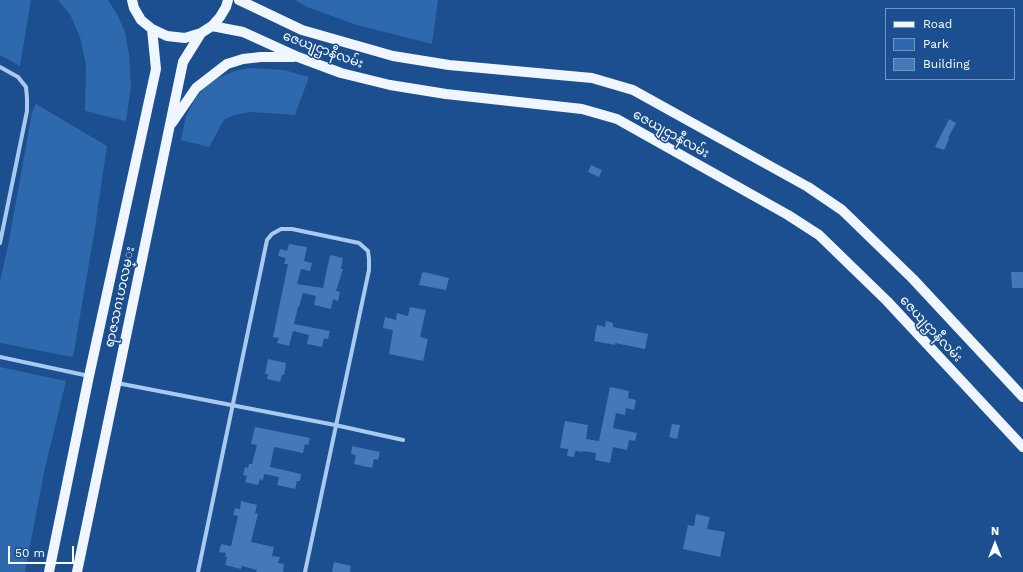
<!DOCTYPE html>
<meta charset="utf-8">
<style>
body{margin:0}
#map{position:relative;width:1023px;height:572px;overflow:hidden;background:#1b4f8f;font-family:"Work Sans",sans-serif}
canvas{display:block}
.legend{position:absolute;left:885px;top:8px;width:130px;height:72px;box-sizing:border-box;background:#1b4f8f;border:1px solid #7695bc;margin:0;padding:5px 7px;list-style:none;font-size:12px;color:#fff}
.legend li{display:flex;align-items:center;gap:8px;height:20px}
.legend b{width:20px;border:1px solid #7695bc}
.north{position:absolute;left:975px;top:524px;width:40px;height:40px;-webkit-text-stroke:3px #1b4f8f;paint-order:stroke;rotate:0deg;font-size:11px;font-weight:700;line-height:16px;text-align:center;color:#fff}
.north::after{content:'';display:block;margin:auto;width:14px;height:18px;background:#fff;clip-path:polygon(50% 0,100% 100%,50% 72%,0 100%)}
.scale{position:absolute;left:8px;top:546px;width:66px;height:18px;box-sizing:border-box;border:2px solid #fff;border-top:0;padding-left:5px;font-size:12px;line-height:14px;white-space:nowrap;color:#fff;-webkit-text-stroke:3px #1b4f8f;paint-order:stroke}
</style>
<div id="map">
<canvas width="1023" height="572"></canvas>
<ul class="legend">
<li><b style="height:5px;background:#f0f6ff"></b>Road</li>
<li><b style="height:11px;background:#2e69ad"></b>Park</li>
<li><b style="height:11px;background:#4478b7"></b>Building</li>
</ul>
<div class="north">N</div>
<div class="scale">50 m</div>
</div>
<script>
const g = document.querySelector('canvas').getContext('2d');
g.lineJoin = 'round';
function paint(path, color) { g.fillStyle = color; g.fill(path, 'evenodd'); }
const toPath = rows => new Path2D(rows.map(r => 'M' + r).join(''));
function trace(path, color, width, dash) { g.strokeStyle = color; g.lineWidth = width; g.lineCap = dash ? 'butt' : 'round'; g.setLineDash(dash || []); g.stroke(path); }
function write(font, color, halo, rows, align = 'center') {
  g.font = font + ' "Work Sans","Noto Sans Myanmar",sans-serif'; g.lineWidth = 3; g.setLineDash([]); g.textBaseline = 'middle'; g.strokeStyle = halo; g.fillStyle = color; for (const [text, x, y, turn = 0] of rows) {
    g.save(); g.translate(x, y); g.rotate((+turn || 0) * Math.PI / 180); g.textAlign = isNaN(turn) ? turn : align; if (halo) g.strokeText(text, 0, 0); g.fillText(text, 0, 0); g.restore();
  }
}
paint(toPath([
 [0,0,31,0,20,66,0,55],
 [58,0,108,0,117,14,125,32,129,55,131,86,126,121,85,111,86,65,80,37,70,14],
 [295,0,438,0,432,44,357,25,307,7],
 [250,68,284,70,309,77,295,115,251,112,234,115,224,120,209,147,181,140,186,116,194,101,203,89,218,78,235,71],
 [36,104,107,146,94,234,73,357,0,343,0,281,9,241,32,112],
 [0,367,66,381,44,472,25,572,0,572]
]), '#2e69ad');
paint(toPath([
 [949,119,956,123,948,138,949,139,944,150,935,147],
 [591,165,602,170,599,177,588,172],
 [289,244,307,247,304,261,312,263,310,271,301,269,297,284,323,288,330,255,343,258,341,269,343,269,336,291,340,292,338,301,333,299,331,309,314,305,316,296,303,293,299,307,298,307,294,324,330,331,328,339,324,338,322,347,307,344,309,335,293,331,289,346,277,343,279,338,273,337,288,264,284,264,286,258,278,256,280,249,287,251],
 [424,272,449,278,446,290,419,285,422,273],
 [1011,272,1023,272,1023,288,1012,288],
 [410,307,426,310,420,337,428,339,423,361,389,354,393,330,383,328,385,317,396,320,397,313,408,316],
 [606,321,613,323,613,327,648,334,645,349,615,343,615,345,594,341,597,325,605,327],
 [268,359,286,363,284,375,282,375,280,382,267,379,268,374,265,374],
 [610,387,629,391,628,398,636,400,634,410,626,408,625,415,616,413,613,428,637,433,635,441,629,440,627,450,613,447,610,463,595,460,596,453,583,451,583,452,575,451,574,457,567,456,568,449,560,448,565,421,588,425,586,439,599,441],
 [672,424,680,425,677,439,669,437],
 [255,427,310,438,308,445,305,444,303,453,274,447,270,467,301,474,300,481,297,481,295,489,277,485,279,477,264,474,263,480,260,479,258,485,245,482,247,476,243,475,245,467,248,468,249,464,252,464,257,445,251,444],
 [352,446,380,452,378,460,374,459,372,468,354,464,356,455,351,454],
 [241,501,257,505,255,513,258,514,251,542,274,547,272,556,280,557,278,563,284,564,283,572,256,572,257,570,242,566,241,569,225,565,227,557,225,557,226,553,219,552,221,544,231,546,238,516,233,515,235,508,240,509],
 [696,514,710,517,707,529,725,532,720,557,683,549,688,525,694,526],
 [334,562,351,566,350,572,332,572]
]), '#4478b7');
trace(toPath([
 [0,67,18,77,26,87,27,98,27,111,0,243],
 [0,357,89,376],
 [117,383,335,425,403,440],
 [198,572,267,240,272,234,281,229,292,229,359,243,368,251,369,259,369,270,305,572]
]), '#a9c9ee', 4);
trace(toPath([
 [132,0,134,8,141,20,152,29,167,36,185,38,201,33,212,26,220,17,226,7,228,0],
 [239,0,302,30,393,56,449,65,592,78,633,90,808,187,842,210,913,279,1023,397],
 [212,26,243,32,298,57,341,73,390,85,446,94,582,109,617,119,788,215,819,235,887,301,1023,447],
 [172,123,196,88,227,64,243,59,261,57,294,57],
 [49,572,89,376,156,69,152,29],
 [77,572,183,62,201,33]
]), '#f0f6ff', 10);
write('13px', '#fff', '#1b4f8f', [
 ["ဇေယျဌာနီလမ်း",323,50,20],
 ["ဇေယျဌာနီလမ်း",671,134,29],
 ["ရာဇသဂၤဟလမ္း",120,297,-78],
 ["ဇေယျဌာနီလမ်း",931,329,47]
]);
</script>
